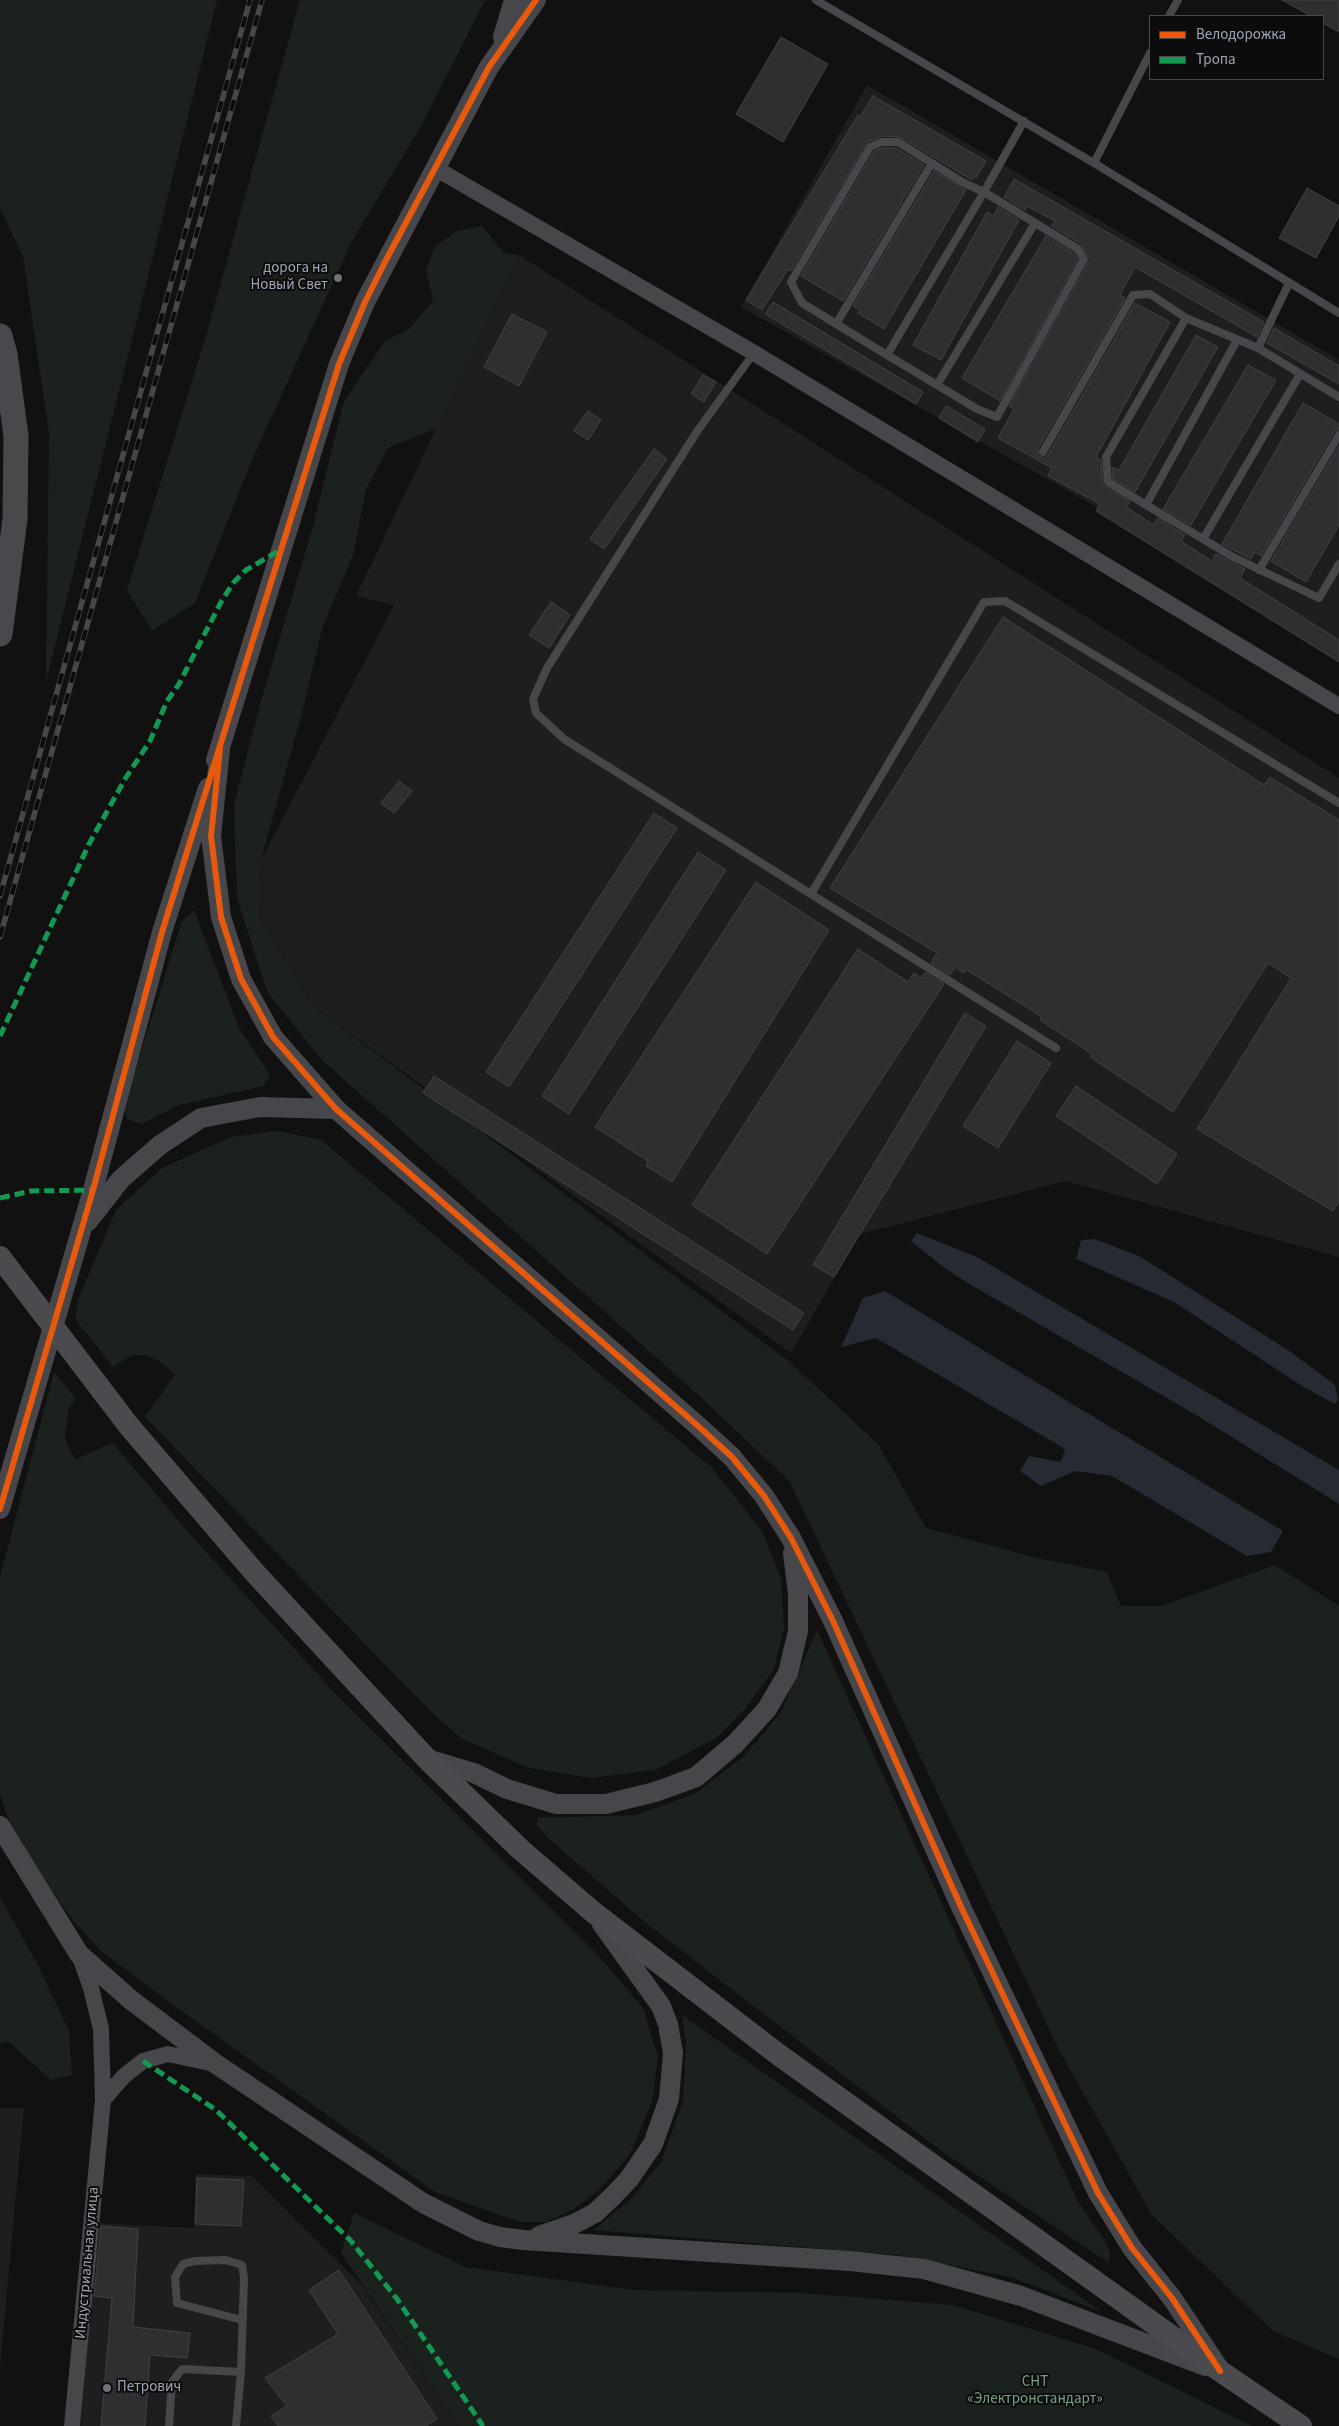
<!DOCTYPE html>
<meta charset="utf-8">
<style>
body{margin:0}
#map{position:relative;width:1339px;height:2426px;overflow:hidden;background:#111112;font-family:"Source Sans 3",sans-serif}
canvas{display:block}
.legend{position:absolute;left:1149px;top:15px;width:175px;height:65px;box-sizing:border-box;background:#0c0c0d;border:1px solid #484950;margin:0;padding:6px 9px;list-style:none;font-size:15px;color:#a1a4b4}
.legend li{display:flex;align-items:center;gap:10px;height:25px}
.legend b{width:25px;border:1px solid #484950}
</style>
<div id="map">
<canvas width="1339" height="2426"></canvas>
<ul class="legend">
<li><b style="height:6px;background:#e8590c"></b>Велодорожка</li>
<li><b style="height:6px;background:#139951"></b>Тропа</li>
</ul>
</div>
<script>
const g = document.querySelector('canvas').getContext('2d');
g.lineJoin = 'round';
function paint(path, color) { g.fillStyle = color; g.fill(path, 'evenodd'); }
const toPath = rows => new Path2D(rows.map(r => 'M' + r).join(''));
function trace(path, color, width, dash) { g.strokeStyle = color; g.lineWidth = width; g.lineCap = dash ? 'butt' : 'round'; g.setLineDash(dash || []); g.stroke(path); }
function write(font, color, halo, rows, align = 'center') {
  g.font = font + ' "Source Sans 3",sans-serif'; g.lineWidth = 4; g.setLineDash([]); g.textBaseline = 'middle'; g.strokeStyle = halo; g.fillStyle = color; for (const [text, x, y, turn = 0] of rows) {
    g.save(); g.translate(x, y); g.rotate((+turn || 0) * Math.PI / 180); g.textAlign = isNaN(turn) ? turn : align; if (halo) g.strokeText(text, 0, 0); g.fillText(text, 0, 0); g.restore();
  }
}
paint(toPath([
 [867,85,1339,360,1339,655,1102,510,741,307],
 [519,255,1339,778,1339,1257,1066,1181,860,1234,791,1353,314,1007,260,918,261,860,394,605,356,596],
 [0,2108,24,2108,0,2368],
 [196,2174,252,2176,361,2284,459,2426,81,2426,97,2223,194,2228]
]), '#1e1e20');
paint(toPath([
 [0,0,217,0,46,682,49,434,23,256,0,209],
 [300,0,485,0,423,123,351,243,252,460,195,603,152,631,127,590,205,339],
 [482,226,504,253,519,255,437,428,388,448,366,489,353,555,322,629,302,713,261,860,260,918,314,1007,791,1363,878,1444,926,1528,1037,1558,1107,1572,1121,1606,1161,1606,1275,1565,1339,1606,1339,2359,1273,2331,1152,2215,1059,2050,790,1482,705,1401,322,1060,267,992,237,898,234,804,261,701,313,526,344,401,385,341,409,329,433,301,426,270,434,248,456,231],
 [194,910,239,1028,270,1075,264,1086,179,1105,142,1124,127,1119,124,1107,182,921],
 [277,1131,321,1140,712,1468,762,1531,781,1578,784,1629,774,1669,745,1709,716,1738,655,1770,592,1778,529,1768,462,1739,427,1708,145,1417,175,1374,159,1361,144,1355,132,1355,113,1367,75,1319,79,1297,116,1210,162,1168,231,1137],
 [54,1372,76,1399,69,1407,65,1436,69,1449,76,1459,113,1443,188,1532,332,1690,598,1955,643,2008,658,2056,652,2102,629,2156,598,2191,574,2209,547,2222,520,2222,435,2192,172,2004,102,1952,74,1922,15,1838,0,1794,0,1577],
 [817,1630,1077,2200,1107,2244,1110,2254,1109,2263,940,2150,646,1923,548,1838,537,1826,537,1818,636,1815,696,1793,744,1756,781,1712],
 [0,1897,39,1967,69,2031,72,2075,51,2080,9,2042,0,2043],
 [682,2015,1102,2312,1011,2277,898,2255,594,2230,632,2198,661,2162,683,2102,686,2043],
 [354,2213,465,2267,635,2290,802,2293,953,2305,1096,2349,1252,2426,459,2426,341,2253]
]), '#1b221d');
paint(toPath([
 [917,1233,977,1257,1339,1470,1339,1504,1198,1416,966,1282,942,1266,911,1241],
 [1095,1239,1139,1256,1288,1350,1335,1385,1338,1399,1335,1404,1302,1386,1174,1302,1076,1259,1081,1240],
 [885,1291,1283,1531,1271,1552,1247,1556,1112,1476,1075,1471,1041,1486,1020,1471,1029,1456,1061,1462,1065,1449,876,1338,841,1347,863,1298]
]), '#252a33');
const building = toPath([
 [1282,0,1339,0,1339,32,1323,23,1323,16,1311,16,1282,0],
 [781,37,828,64,783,142,736,114,781,37],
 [873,96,986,161,976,178,974,177,972,180,900,137,882,136,867,142,791,271,788,269,762,310,746,300,858,115,860,117,873,96],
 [883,148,896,148,924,165,843,301,801,276,874,151,883,148],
 [934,171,966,190,884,329,858,313,860,310,853,306,934,171],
 [1014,179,1264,322,1257,337,1135,267,1120,295,1125,298,1038,449,1038,455,1044,458,1048,455,1135,303,1170,322,1096,457,1101,460,1103,485,1130,501,1126,507,1154,525,1158,518,1185,535,1181,541,1212,561,1216,554,1245,569,1240,578,1339,640,1339,662,1096,511,1100,504,1048,476,1052,468,998,438,1014,409,1009,406,1090,259,1081,244,1052,226,1055,221,1027,206,1025,210,1004,197,1014,179],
 [1307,188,1339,206,1339,216,1316,258,1279,238,1307,188],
 [998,207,1019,220,941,360,913,345,987,212,994,216,998,207],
 [1046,236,1074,253,1078,259,1000,401,962,378,1046,236],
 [773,302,923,392,916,404,765,314,773,302],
 [512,314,547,332,519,386,484,367,512,314],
 [1274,328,1339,366,1339,384,1267,343,1274,328],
 [1196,335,1218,347,1135,492,1113,479,1112,467,1119,470,1196,335],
 [1248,365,1276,380,1191,525,1163,509,1248,365],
 [703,375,716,382,704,402,691,394,703,375],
 [1303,403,1339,424,1339,429,1334,432,1261,556,1255,552,1251,559,1222,544,1303,403],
 [946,406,985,429,978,442,939,418,946,406],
 [588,411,601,420,588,440,574,431,588,411],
 [1339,446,1339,525,1306,582,1271,561,1339,446],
 [654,449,667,459,604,549,590,539,654,449],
 [551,602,570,615,549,648,529,635,551,602],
 [1003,617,1264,785,1270,777,1339,820,1339,1201,1333,1211,1197,1129,1291,978,1268,963,1173,1112,1090,1057,1092,1054,1040,1020,1042,1017,967,970,964,973,955,967,950,975,931,963,937,953,830,888,1003,617],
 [399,781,412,791,394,813,381,803,399,781],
 [654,813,677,828,509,1087,486,1072,654,813],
 [698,852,726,870,569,1114,542,1096,698,852],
 [756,882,829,930,672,1182,646,1166,648,1161,595,1127,756,882],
 [858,949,908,982,914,973,921,978,925,972,944,984,767,1254,692,1205,858,949],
 [965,1013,986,1026,834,1277,813,1265,965,1013],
 [1017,1041,1051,1063,998,1148,963,1126,1017,1041],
 [434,1076,804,1313,793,1330,423,1093,434,1076],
 [1076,1086,1177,1154,1157,1184,1056,1116,1076,1086],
 [197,2178,244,2180,241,2226,195,2224,197,2178],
 [101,2226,138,2229,133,2327,190,2333,187,2358,150,2355,145,2426,101,2426,112,2298,94,2296,101,2226],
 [339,2270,437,2419,426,2426,278,2426,271,2416,287,2406,265,2378,338,2334,309,2290,339,2270]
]);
paint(building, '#2f2f31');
trace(building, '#404146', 1);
trace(toPath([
 [816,0,1094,163,1339,313],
 [1169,16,1178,0],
 [1094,163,1150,53],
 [836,324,932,163],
 [1258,348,1289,283],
 [754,353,698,430,547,668,533,699,536,713,564,739,1056,1048],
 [887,355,984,192,1078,249,1084,259,997,417,977,409,887,355,802,303,791,282,870,147,882,142,898,142,962,182,984,192,1024,121],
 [937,385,1035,223],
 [1339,397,1258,348,1186,318,1106,457,1108,482,1233,557,1319,598,1339,564],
 [1043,452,1133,295,1150,294,1186,318],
 [1146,505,1237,340],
 [1203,539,1300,374],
 [1259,570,1339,435],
 [811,894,984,602,1005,601,1339,803],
 [241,2372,244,2278,242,2265,226,2260,195,2261,183,2264,175,2277,177,2303,242,2320],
 [169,2426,172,2382,182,2369,241,2372,236,2426]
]), '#46464b', 8);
trace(toPath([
 [435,168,754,353,1339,706],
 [103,2100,124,2076,143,2061,168,2054,215,2064],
 [72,2426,103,2100,101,2029,91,1988,79,1954]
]), '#46464b', 16);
trace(toPath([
 [503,37,514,0],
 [220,749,211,836,221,917,241,979,273,1037,336,1109,698,1426,732,1457,764,1496,791,1538,833,1621,962,1909,1098,2193,1132,2248,1172,2298,1218,2367],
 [216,760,339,364,365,302,489,67,536,0],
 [88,1221,121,1179,160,1145,201,1118,260,1107,336,1109],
 [0,1509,93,1190,162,932,208,788],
 [427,1759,474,1773,507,1789,556,1804,606,1804,655,1792,696,1777,735,1744,767,1709,788,1673,798,1631,798,1594,793,1553],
 [0,1826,79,1954,131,2000,216,2064,423,2203,479,2231,500,2237,523,2240,850,2261,924,2269,1021,2296,1205,2366],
 [539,2236,574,2224,595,2213,613,2196,629,2179,653,2144,669,2099,673,2053,668,2024,661,2006,602,1924]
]), '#46464b', 20);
trace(toPath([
 [0,1257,129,1426,255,1573,427,1759,520,1849,593,1912,779,2055,1220,2371,1301,2426]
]), '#4a4a4f', 22);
trace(toPath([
 [0,336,5,354,16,436,15,519,0,634]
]), '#48484d', 25);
const rail = toPath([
 [0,896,250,0],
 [0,937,262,0]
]);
trace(rail, '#46464b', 5.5);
trace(rail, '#0c0c0d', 4, [11]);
trace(toPath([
 [0,1036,89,844,125,779,150,741,167,701,179,684,221,602,233,583,246,570,282,549],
 [0,1198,31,1191,93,1190],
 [143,2061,216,2110,351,2241,397,2299,483,2426]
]), '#139951', 5, [10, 5]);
trace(toPath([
 [220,749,211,836,221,917,241,979,273,1037,336,1109,698,1426,732,1457,764,1496,791,1538,833,1621,962,1909,1098,2193,1132,2248,1172,2298,1220,2371],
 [0,1509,93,1190,162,932,339,364,365,302,386,260,489,67,536,0]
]), '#e8590c', 6);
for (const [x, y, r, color] of [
 [338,278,5,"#6f717b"],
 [107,2388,5,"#6f717b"]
]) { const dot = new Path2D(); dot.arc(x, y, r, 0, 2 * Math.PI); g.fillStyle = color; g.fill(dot); trace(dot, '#0c0c0d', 2); }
write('15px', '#a1a4b4', '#0c0c0d', [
 ["дорога на",328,269],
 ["Новый Свет",328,286],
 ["Петрович",117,2388,"left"]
], 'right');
write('15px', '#a1a4b4', '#0c0c0d', [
 ["Индустриальная улица",88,2263,-85]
]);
write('15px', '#77a081', '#0c0c0d', [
 ["СНТ",1035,2383],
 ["«Электронстандарт»",1035,2400]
]);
</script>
